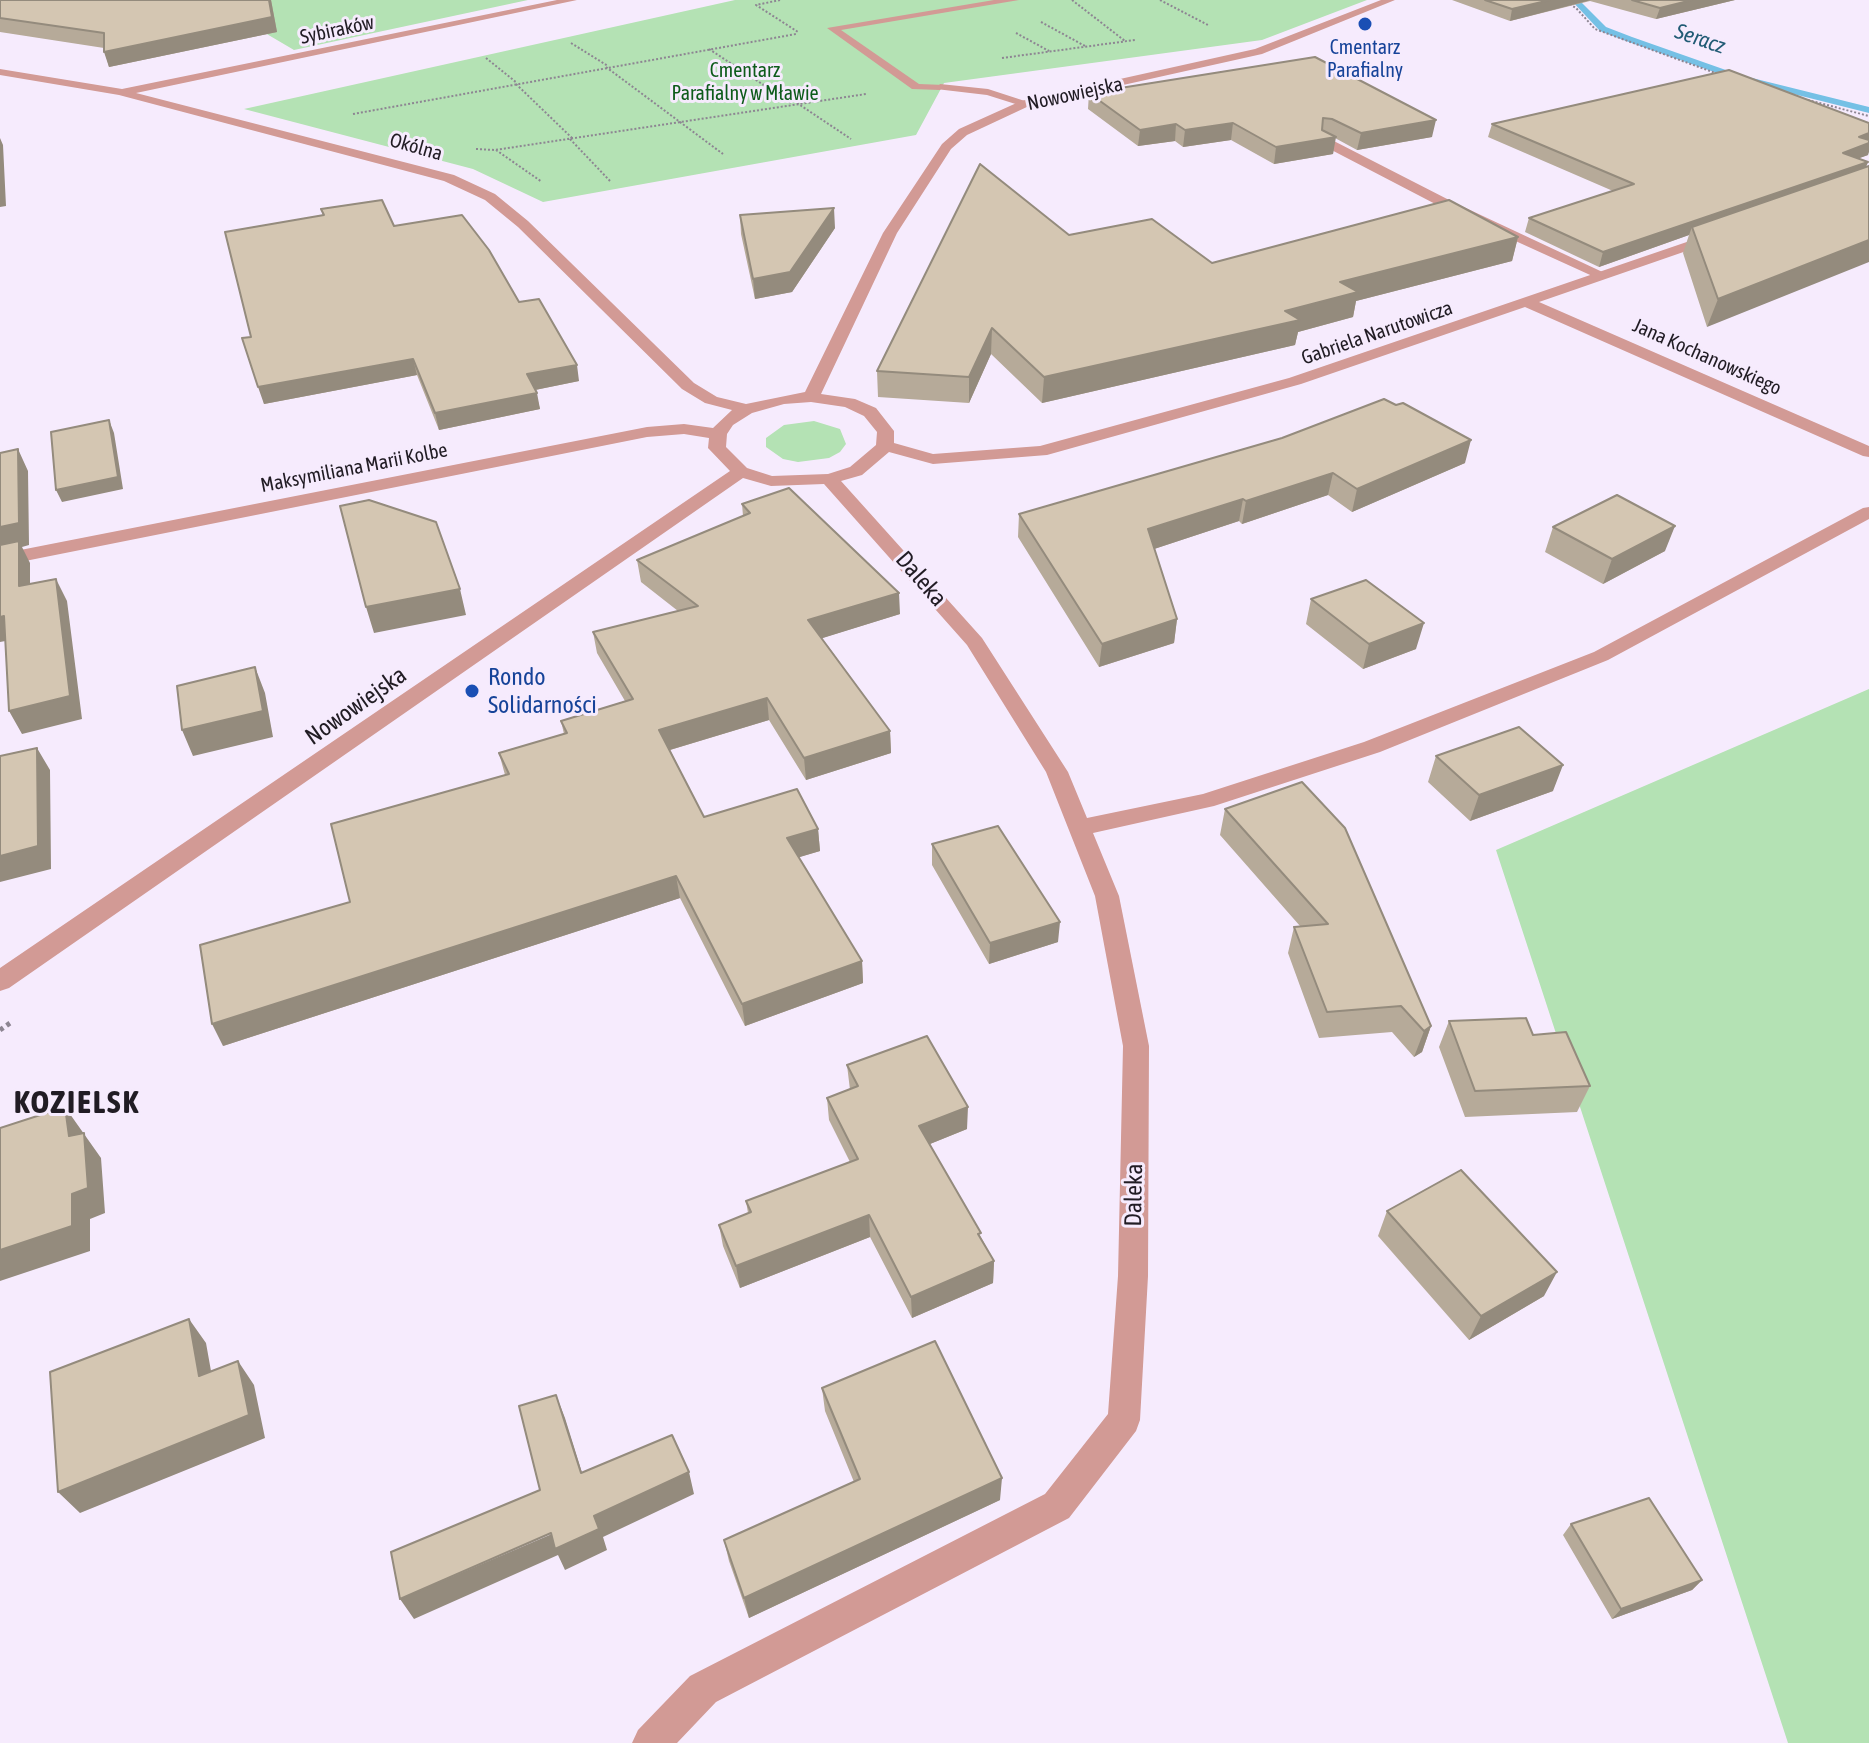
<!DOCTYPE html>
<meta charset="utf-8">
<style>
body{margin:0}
canvas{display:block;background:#f6ebfd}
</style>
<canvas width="1869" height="1743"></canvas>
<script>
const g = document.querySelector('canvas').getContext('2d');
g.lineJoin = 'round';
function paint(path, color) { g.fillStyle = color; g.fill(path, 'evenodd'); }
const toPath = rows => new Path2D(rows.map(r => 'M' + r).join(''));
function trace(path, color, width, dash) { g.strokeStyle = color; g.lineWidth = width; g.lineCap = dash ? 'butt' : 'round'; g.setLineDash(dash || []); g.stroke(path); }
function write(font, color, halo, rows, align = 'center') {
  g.font = font + ' "Asap Condensed",sans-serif'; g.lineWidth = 6; g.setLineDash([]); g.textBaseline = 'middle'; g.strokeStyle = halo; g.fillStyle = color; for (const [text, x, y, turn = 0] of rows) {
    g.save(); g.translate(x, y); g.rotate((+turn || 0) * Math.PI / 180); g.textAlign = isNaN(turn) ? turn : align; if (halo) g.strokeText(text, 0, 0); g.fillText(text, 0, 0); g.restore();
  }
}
paint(toPath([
 [239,0,528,0,294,50,214,3],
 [735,0,1367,0,1262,40,944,83,916,135,543,202,473,169,244,109],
 [814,421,840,429,846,444,840,452,829,458,798,462,783,459,766,447,766,438,784,425],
 [1869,689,1869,1743,1788,1743,1496,850]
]), '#b4e2b4');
paint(toPath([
 [1571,0,1579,0,1606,27,1632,37,1740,75,1869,107,1869,113,1734,79,1626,41,1600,31,1571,0]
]), '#75c0e5');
trace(toPath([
 [780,0,756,5,798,32],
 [1072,0,1125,41],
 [1160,0,1208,25],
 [1563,0,1576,8,1595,29,1718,74],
 [1041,22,1085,46],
 [1016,33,1049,51],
 [571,43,608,66],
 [709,49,791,103],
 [486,58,517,83],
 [1002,58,1135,40],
 [606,67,723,154],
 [516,84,572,138],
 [1800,98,1869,116],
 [797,103,851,139],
 [353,114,796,34],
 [570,139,610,181],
 [476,149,495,150,866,94],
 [496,150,542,182]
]), '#8d8592', 2, [2, 2]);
trace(toPath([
 [0,1030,13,1021]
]), '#8d8592', 5, [4, 4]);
paint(toPath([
 [940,84,988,89,1031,103,1025,107,987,95,936,89,940,84],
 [1320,138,1328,138,1453,202,1611,276,1599,279,1443,208,1320,144,1320,138]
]), '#d29a95');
paint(toPath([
 [994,0,1019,0,841,30,919,84,944,85,940,90,912,89,827,28,994,0]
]), '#d29a95');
paint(toPath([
 [557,0,577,0,136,93,454,175,495,194,528,221,694,383,717,397,746,404,805,392,883,233,942,144,959,129,1021,101,1255,49,1381,0,1395,0,1262,54,1029,106,967,135,951,149,897,233,821,394,855,399,876,408,894,431,894,443,933,454,1040,446,1289,378,1716,232,1723,236,1721,239,1539,302,1869,446,1869,457,1863,456,1525,307,1301,384,1047,455,933,464,889,452,862,475,841,481,982,638,1068,772,1087,818,1203,794,1364,742,1594,652,1863,508,1869,507,1869,519,1608,660,1380,752,1214,806,1093,833,1119,896,1149,1046,1148,1276,1140,1420,1136,1431,1069,1518,716,1702,677,1743,632,1743,638,1730,690,1676,1045,1494,1108,1414,1118,1276,1123,1046,1095,896,1046,772,967,645,824,484,771,486,743,478,9,988,0,991,0,968,730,471,708,448,709,438,684,434,647,437,0,566,0,554,647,427,684,424,713,428,732,410,705,403,682,389,518,227,485,200,444,181,119,95,0,75,0,69,122,89,557,0],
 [811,402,845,407,864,416,877,432,876,445,850,467,828,474,772,476,747,468,726,447,727,434,733,425,752,413,784,404,811,402]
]), '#d29a95');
paint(toPath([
 [0,0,271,0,277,32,109,67,104,48,0,32],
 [1452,0,1735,0,1656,19,1590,1,1510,21],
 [1315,57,1432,137,1357,150,1335,138,1333,154,1274,164,1231,140,1183,147,1175,141,1138,146,1088,109,1089,93],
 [1492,124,1868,155,1859,158,1707,327,1683,253,1689,235,1599,267,1525,232,1529,218,1613,191,1488,137],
 [321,209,394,226,519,302,579,381,535,390,540,409,439,430,417,375,264,404,251,337,323,215],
 [740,215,835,228,792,292,755,299,741,234],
 [1069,235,1212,263,1518,237,1512,261,1356,301,1353,317,1298,332,1295,345,1042,403,991,354,969,403,878,397,877,371],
 [1282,438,1465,463,1352,512,1328,495,1242,524,1239,521,1154,549,1177,619,1174,643,1099,667,1018,537,1019,514],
 [742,504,900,614,822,638,890,731,891,753,806,780,769,720,670,750,704,817,818,829,820,851,799,857,862,961,863,983,745,1026,680,898,223,1046,350,902,505,775,499,753,564,734,561,721,625,701,597,653,593,632,678,611,641,582,637,560,743,516],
 [1553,527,1665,551,1603,584,1545,552],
 [1311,599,1416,649,1363,669,1306,624],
 [1436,756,1553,791,1470,821,1428,782],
 [1225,809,1431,1026,1422,1052,1414,1057,1392,1032,1319,1038,1288,953,1294,927,1300,926,1220,835],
 [932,844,1058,942,989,964,932,865],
 [1449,1021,1533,1035,1590,1086,1577,1112,1465,1117,1439,1047],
 [847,1065,967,1129,930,1144,994,1261,993,1283,912,1318,870,1237,740,1288,723,1246,719,1225,748,1213,746,1201,850,1162,829,1120,827,1098,850,1090],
 [1387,1211,1544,1296,1469,1340,1378,1236],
 [822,1388,1000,1500,749,1618,729,1561,724,1540,854,1482,825,1411],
 [1571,1524,1702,1580,1692,1590,1612,1619,1563,1535]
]), '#b6aa99');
paint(toPath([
 [269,0,271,0,277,32,109,67,104,52],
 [1550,0,1591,0,1510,21,1512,9],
 [1692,0,1735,0,1656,19,1660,8],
 [1436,120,1432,137,1357,150,1361,133],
 [1233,123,1231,140,1183,147,1185,130],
 [1176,124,1175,141,1138,146,1140,130],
 [1869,133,1869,152,1868,155,1838,166,1843,153,1859,137],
 [1336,137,1333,154,1274,164,1276,147],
 [0,138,3,145,6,206,0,207],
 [1868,162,1863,175,1692,227,1689,235,1599,267,1603,252],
 [834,208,835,228,792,292,755,299,753,279],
 [1518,237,1512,261,1356,301,1353,317,1298,332,1295,345,1042,403,1044,377,1285,311,1340,282],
 [1869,240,1869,262,1707,327,1718,299],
 [992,328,991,354,969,403,969,377],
 [413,359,417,375,264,404,258,387],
 [577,365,579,381,530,391,527,374],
 [537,393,540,409,439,430,435,413],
 [109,420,114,433,123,489,62,502,56,490],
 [1471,440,1465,463,1352,512,1357,489],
 [18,449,28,471,29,545,22,547,30,563,30,609,0,552,0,527],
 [1333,473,1328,495,1242,524,1246,501],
 [1243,499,1239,521,1145,552,1148,529],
 [1675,526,1665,551,1603,584,1612,559],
 [56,579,67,601,82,719,22,734,9,711],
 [460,589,466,615,374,633,366,607],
 [899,593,900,614,810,642,808,620],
 [4,616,16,639,0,642,0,617],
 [1177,619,1174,643,1099,667,1102,644],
 [1424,623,1416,649,1363,669,1369,644],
 [255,667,265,693,273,737,193,756,182,730],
 [767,698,769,720,663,752,659,730],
 [890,731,891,753,806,780,804,758],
 [37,748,50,770,51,869,0,882,0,856],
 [1563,765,1553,791,1470,821,1479,795],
 [818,829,820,851,790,860,787,838],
 [676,876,680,898,223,1046,212,1024],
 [1060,922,1058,942,989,964,990,943],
 [862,961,863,983,745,1026,742,1004],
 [1431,1026,1422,1052,1414,1057,1424,1031],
 [65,1107,101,1158,105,1213,90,1219,90,1251,0,1281,0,1250,69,1136],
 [968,1107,967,1129,920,1148,919,1126],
 [869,1215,870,1237,740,1288,736,1266],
 [994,1261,993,1283,912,1318,911,1297],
 [1557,1272,1544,1296,1469,1340,1481,1316],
 [189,1319,206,1343,216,1399,199,1376],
 [238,1361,254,1385,265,1438,80,1513,58,1492],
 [556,1395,565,1418,589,1495,581,1473],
 [689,1472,694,1494,603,1537,607,1550,565,1570,558,1555,414,1619,400,1599,594,1516],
 [1002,1478,1000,1500,749,1618,744,1598],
 [1702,1580,1692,1590,1612,1619,1621,1609]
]), '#948b7d');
const building = toPath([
 [0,0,269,0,272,17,104,52,104,33,0,18,0,0],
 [1485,0,1550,0,1512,9,1485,0],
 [1632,0,1692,0,1660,8,1632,0],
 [1315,57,1436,120,1361,133,1332,119,1323,118,1322,130,1336,137,1276,147,1233,123,1185,130,1176,124,1140,130,1089,93,1315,57],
 [1729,70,1869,123,1869,133,1859,137,1869,140,1869,143,1843,153,1868,162,1603,252,1529,218,1634,184,1492,124,1729,70],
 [980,164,1069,235,1152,219,1212,263,1449,200,1518,237,1340,282,1358,292,1285,311,1300,320,1044,377,992,328,969,377,877,371,980,164],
 [1869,166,1869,240,1718,299,1692,227,1869,166],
 [382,200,394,226,462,215,489,250,519,302,539,299,577,365,527,374,537,393,435,413,413,359,258,387,242,338,251,337,225,232,324,215,321,209,382,200],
 [834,208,790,272,753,279,740,215,834,208],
 [1384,399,1396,405,1403,403,1471,440,1357,489,1333,473,1246,501,1243,499,1148,529,1177,619,1102,644,1019,514,1282,438,1384,399],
 [109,420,118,477,56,490,51,432,109,420],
 [18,449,19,523,0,527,0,453,18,449],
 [789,488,899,593,808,620,890,731,804,758,767,698,659,730,704,817,797,789,818,829,787,838,862,961,742,1004,676,876,212,1024,200,945,350,902,331,824,509,774,499,753,567,733,561,721,633,699,593,632,698,606,637,560,750,513,742,504,789,488],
 [1617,495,1675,526,1612,559,1553,527,1617,495],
 [369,500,436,522,460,589,366,607,340,506,369,500],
 [19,541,19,586,56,579,70,696,9,711,4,616,0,617,0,545,19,541],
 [1366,580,1424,623,1369,644,1311,599,1366,580],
 [255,667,263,711,182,730,177,686,255,667],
 [1519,727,1563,765,1479,795,1436,756,1519,727],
 [37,748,38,846,0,856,0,756,37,748],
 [1302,782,1345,828,1431,1026,1424,1031,1401,1006,1327,1012,1294,927,1328,924,1225,809,1302,782],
 [998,826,1060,922,990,943,932,844,998,826],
 [1526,1018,1533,1035,1566,1032,1590,1086,1475,1091,1449,1021,1526,1018],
 [927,1036,968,1107,919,1126,981,1233,978,1234,994,1261,911,1297,869,1215,736,1266,719,1225,751,1212,746,1201,858,1159,827,1098,858,1086,847,1065,927,1036],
 [65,1107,69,1136,84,1133,88,1188,72,1194,72,1226,0,1250,0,1128,65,1107],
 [1461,1170,1557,1272,1481,1316,1387,1211,1461,1170],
 [189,1319,199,1376,238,1361,249,1415,58,1492,50,1372,189,1319],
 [935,1341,1002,1478,744,1598,724,1540,860,1479,822,1388,935,1341],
 [556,1395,581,1473,672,1435,689,1472,594,1516,599,1529,555,1549,551,1533,400,1599,391,1552,540,1490,519,1406,556,1395],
 [1649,1498,1702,1580,1621,1609,1571,1524,1649,1498]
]);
paint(building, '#d4c6b2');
trace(building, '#948b7d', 2);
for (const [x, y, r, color] of [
 [1365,24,8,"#1a4fb4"],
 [472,691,8,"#1a4fb4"]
]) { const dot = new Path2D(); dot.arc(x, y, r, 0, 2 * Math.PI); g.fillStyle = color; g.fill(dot); trace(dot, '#f6ebfd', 3); }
write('20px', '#211c24', '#f6ebfd', [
 ["Sybiraków",337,30,-12],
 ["Nowowiejska",1075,94,-12],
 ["Okólna",416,147,16],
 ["Gabriela Narutowicza",1377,333,-19],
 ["Jana Kochanowskiego",1707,357,24],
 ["Maksymiliana Marii Kolbe",354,468,-11]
]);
write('20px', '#164399', '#f6ebfd', [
 ["Cmentarz",1365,48],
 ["Parafialny",1365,71]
]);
write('20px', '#0d5b1a', '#f6ebfd', [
 ["Cmentarz",745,71],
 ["Parafialny w Mławie",745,94]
]);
write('italic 22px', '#215b75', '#f6ebfd', [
 ["Seracz",1700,39,19]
]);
write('24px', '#211c24', '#f6ebfd', [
 ["Daleka",921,579,49],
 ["Nowowiejska",356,706,-35],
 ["Daleka",1134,1195,-89]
]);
write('24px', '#164399', '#f6ebfd', [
 ["Rondo",488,677],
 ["Solidarności",488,705]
], 'left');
g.letterSpacing = '2px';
write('bold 32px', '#211c24', '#f6ebfd', [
 ["KOZIELSK",77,1103]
]);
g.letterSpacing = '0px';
</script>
